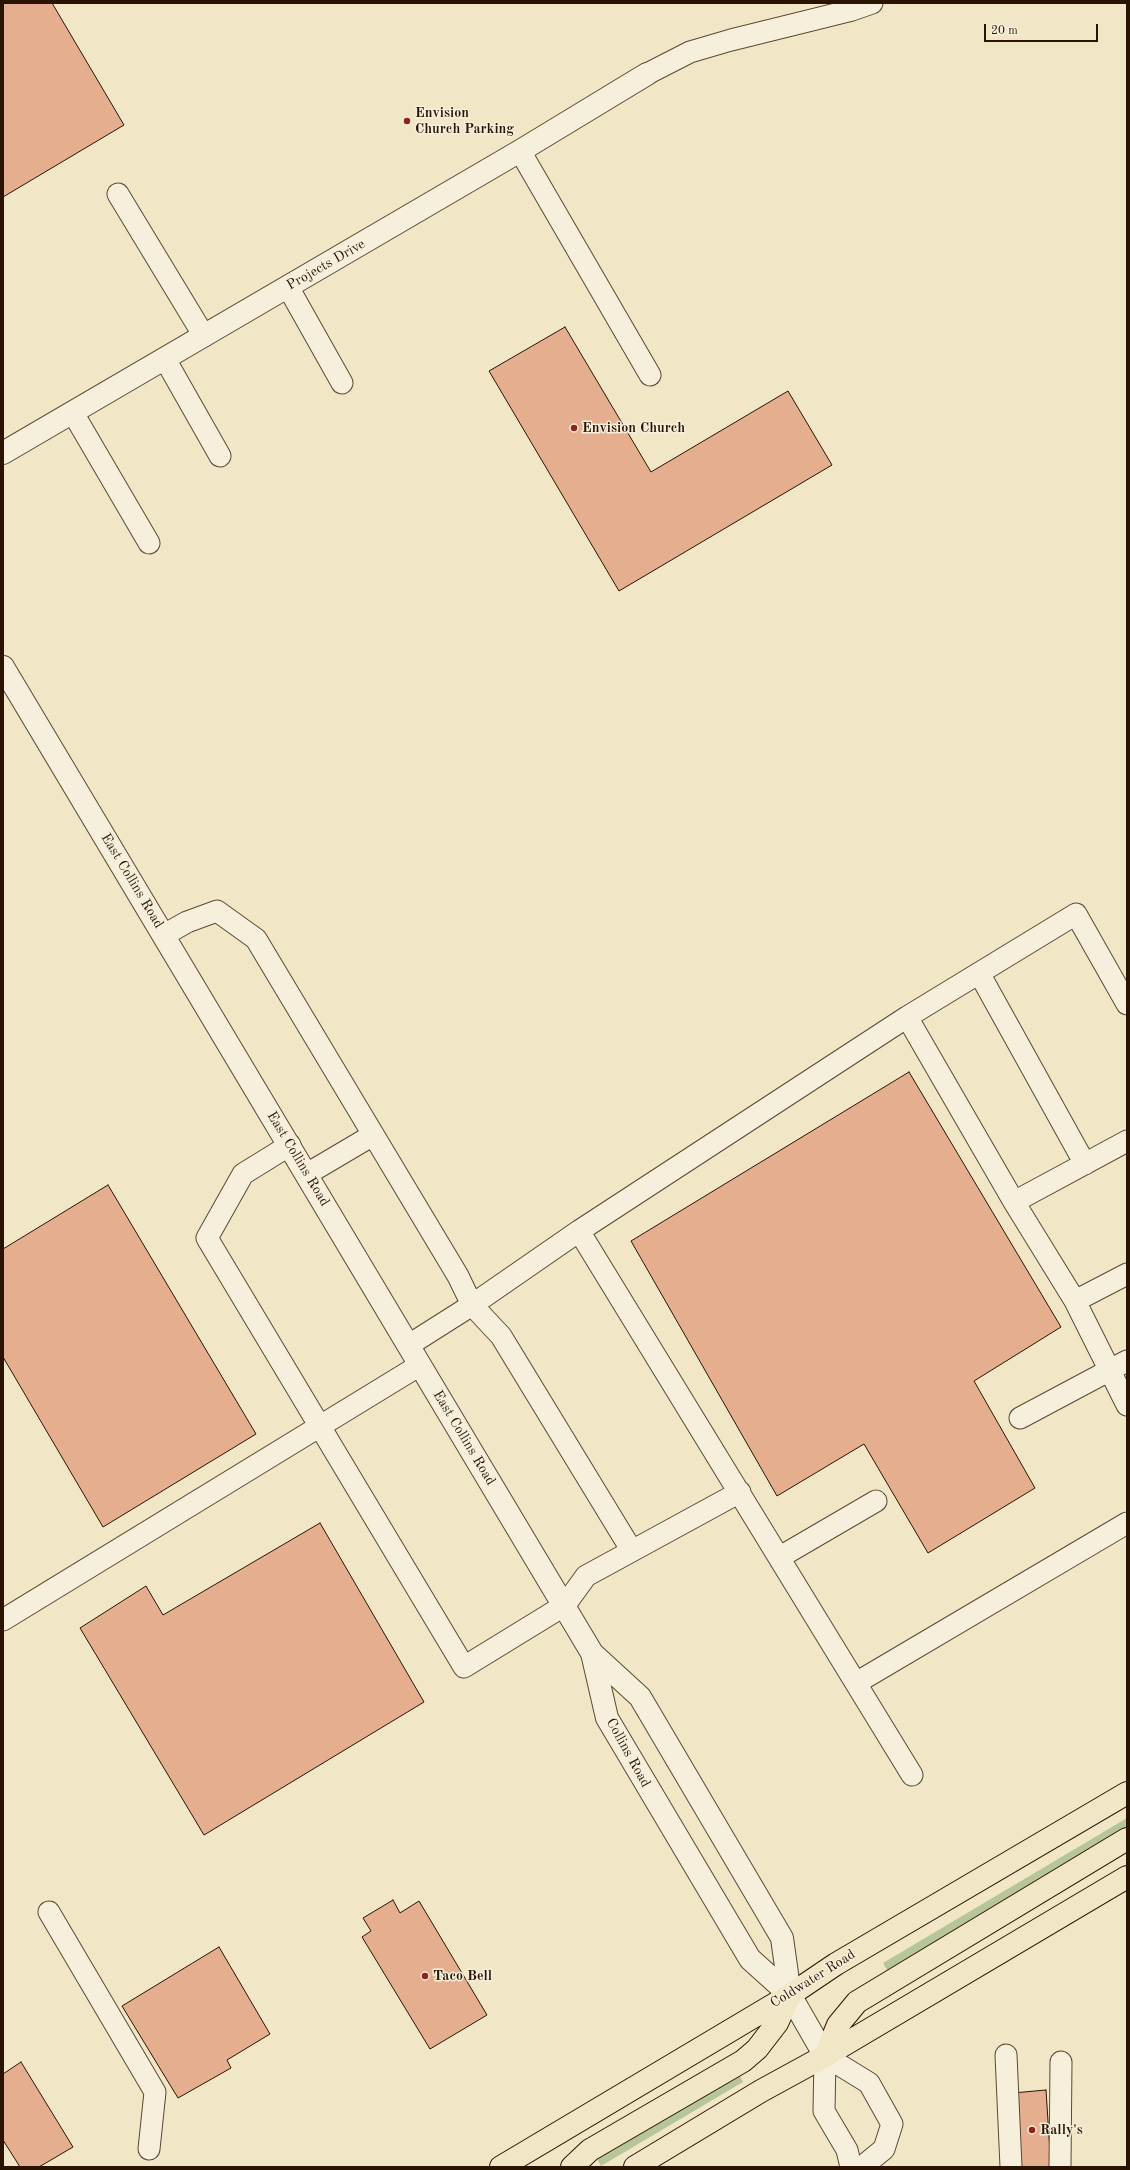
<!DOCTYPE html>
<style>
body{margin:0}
#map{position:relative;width:1130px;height:2170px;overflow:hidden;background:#f1e7c7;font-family:"Old Standard TT",serif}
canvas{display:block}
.frame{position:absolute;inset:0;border:4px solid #2a1301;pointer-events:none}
.scale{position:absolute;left:984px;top:24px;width:114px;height:18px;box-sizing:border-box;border:2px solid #2a1301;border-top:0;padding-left:5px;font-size:12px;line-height:14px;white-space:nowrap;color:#2a1301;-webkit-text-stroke:3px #f6efdb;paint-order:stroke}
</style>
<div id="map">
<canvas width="1130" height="2170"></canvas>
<div class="frame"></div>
<div class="scale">20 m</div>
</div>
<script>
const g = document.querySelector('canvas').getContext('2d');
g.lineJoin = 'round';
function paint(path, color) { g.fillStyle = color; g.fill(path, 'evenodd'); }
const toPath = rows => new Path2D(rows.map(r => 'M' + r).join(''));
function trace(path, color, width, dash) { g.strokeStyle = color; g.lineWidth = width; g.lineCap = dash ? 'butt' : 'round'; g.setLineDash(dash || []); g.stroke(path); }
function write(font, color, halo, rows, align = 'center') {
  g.font = font + ' "Old Standard TT",serif'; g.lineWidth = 3; g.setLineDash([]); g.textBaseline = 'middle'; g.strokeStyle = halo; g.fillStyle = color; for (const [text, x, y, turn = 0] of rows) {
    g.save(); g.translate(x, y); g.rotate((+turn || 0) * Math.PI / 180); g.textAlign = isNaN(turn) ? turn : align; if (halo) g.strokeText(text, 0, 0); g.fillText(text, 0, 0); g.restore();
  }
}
paint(toPath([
 [1127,1818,1127,1828,887,1970,883,1963],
 [739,2074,743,2082,601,2166,597,2159]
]), '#b7c698');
const building = toPath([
 [3,3,52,3,124,125,3,197,3,3],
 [565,327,651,472,788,391,832,465,619,591,489,371,565,327],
 [909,1072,1061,1327,974,1381,1035,1488,928,1553,864,1444,777,1496,631,1241,909,1072],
 [108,1185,256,1434,103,1527,3,1357,3,1249,108,1185],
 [320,1523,424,1702,204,1835,80,1628,146,1586,163,1615,320,1523],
 [393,1900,400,1913,419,1901,487,2015,430,2049,362,1937,371,1931,363,1918,393,1900],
 [219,1947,270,2034,227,2060,231,2068,178,2098,122,2006,219,1947],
 [21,2062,73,2147,39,2167,20,2167,3,2140,3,2074,21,2062],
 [1046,2090,1051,2167,1017,2167,1013,2093,1046,2090]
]);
paint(building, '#e5af8f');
trace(building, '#2a1301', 1);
const service = toPath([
 [647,74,690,52,731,40,852,10,872,3],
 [520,151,650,375],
 [118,194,204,336],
 [288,287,342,383],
 [165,359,220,456],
 [73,413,149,543],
 [164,935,187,922,217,911,256,939,458,1276,472,1305,579,1231,907,1017,1014,1202,1075,1301,1127,1405],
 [979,973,1085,1164],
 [907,1017,1076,914,1127,1004],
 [290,1145,243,1174,207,1238,464,1667,565,1605,586,1576,740,1492],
 [307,1174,373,1135],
 [1014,1202,1127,1141],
 [579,1231,912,1775],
 [1075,1301,1127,1274],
 [409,1345,472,1305,501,1336,632,1551],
 [1020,1418,1127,1361],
 [780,1557,876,1501],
 [3,1620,420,1365],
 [856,1683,1127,1523],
 [49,1912,155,2092,149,2149],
 [1006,2055,1011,2167],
 [825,2056,869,2083,892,2124,884,2149,862,2167],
 [825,2056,824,2111,847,2150,851,2167],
 [1060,2167,1061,2062]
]);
const minor = toPath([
 [3,453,520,151,647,74]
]);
const tertiary = toPath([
 [3,667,592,1653,640,1697,782,1938,790,1995],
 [592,1653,607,1718,750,1959,790,1995,825,2056]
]);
const primary = toPath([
 [825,2056,838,2025,857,2002,1127,1839],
 [501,2167,790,1995,836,1964,1127,1793],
 [572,2167,590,2150,743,2061,757,2049,777,2023,790,1995],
 [635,2167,761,2091,825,2056,1127,1877]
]);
trace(service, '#5c4832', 23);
trace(minor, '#5c4832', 24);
trace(tertiary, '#5c4832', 24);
trace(primary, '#2a1301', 24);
trace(service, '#f6efdb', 21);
trace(minor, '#f6efdb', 22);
trace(tertiary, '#f6efdb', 22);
trace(primary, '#f1e7c7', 22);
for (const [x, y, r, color] of [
 [407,121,4,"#8f2418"],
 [574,428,4,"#8f2418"],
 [425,1976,4,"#8f2418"],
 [1032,2130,4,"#8f2418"]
]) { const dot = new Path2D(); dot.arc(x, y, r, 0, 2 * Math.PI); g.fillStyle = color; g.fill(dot); trace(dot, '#f6efdb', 1.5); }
write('bold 14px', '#2a1301', '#f6efdb', [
 ["Envision",415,113],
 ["Church Parking",415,129],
 ["Envision Church",582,428],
 ["Taco Bell",433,1976],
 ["Rally's",1040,2130]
], 'left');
write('14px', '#2a1301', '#f6efdb', [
 ["Projects Drive",326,265,-30],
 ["East Collins Road",132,881,59],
 ["East Collins Road",298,1159,59],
 ["East Collins Road",464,1438,59],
 ["Collins Road",628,1753,61],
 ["Coldwater Road",813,1979,-32]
]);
</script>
